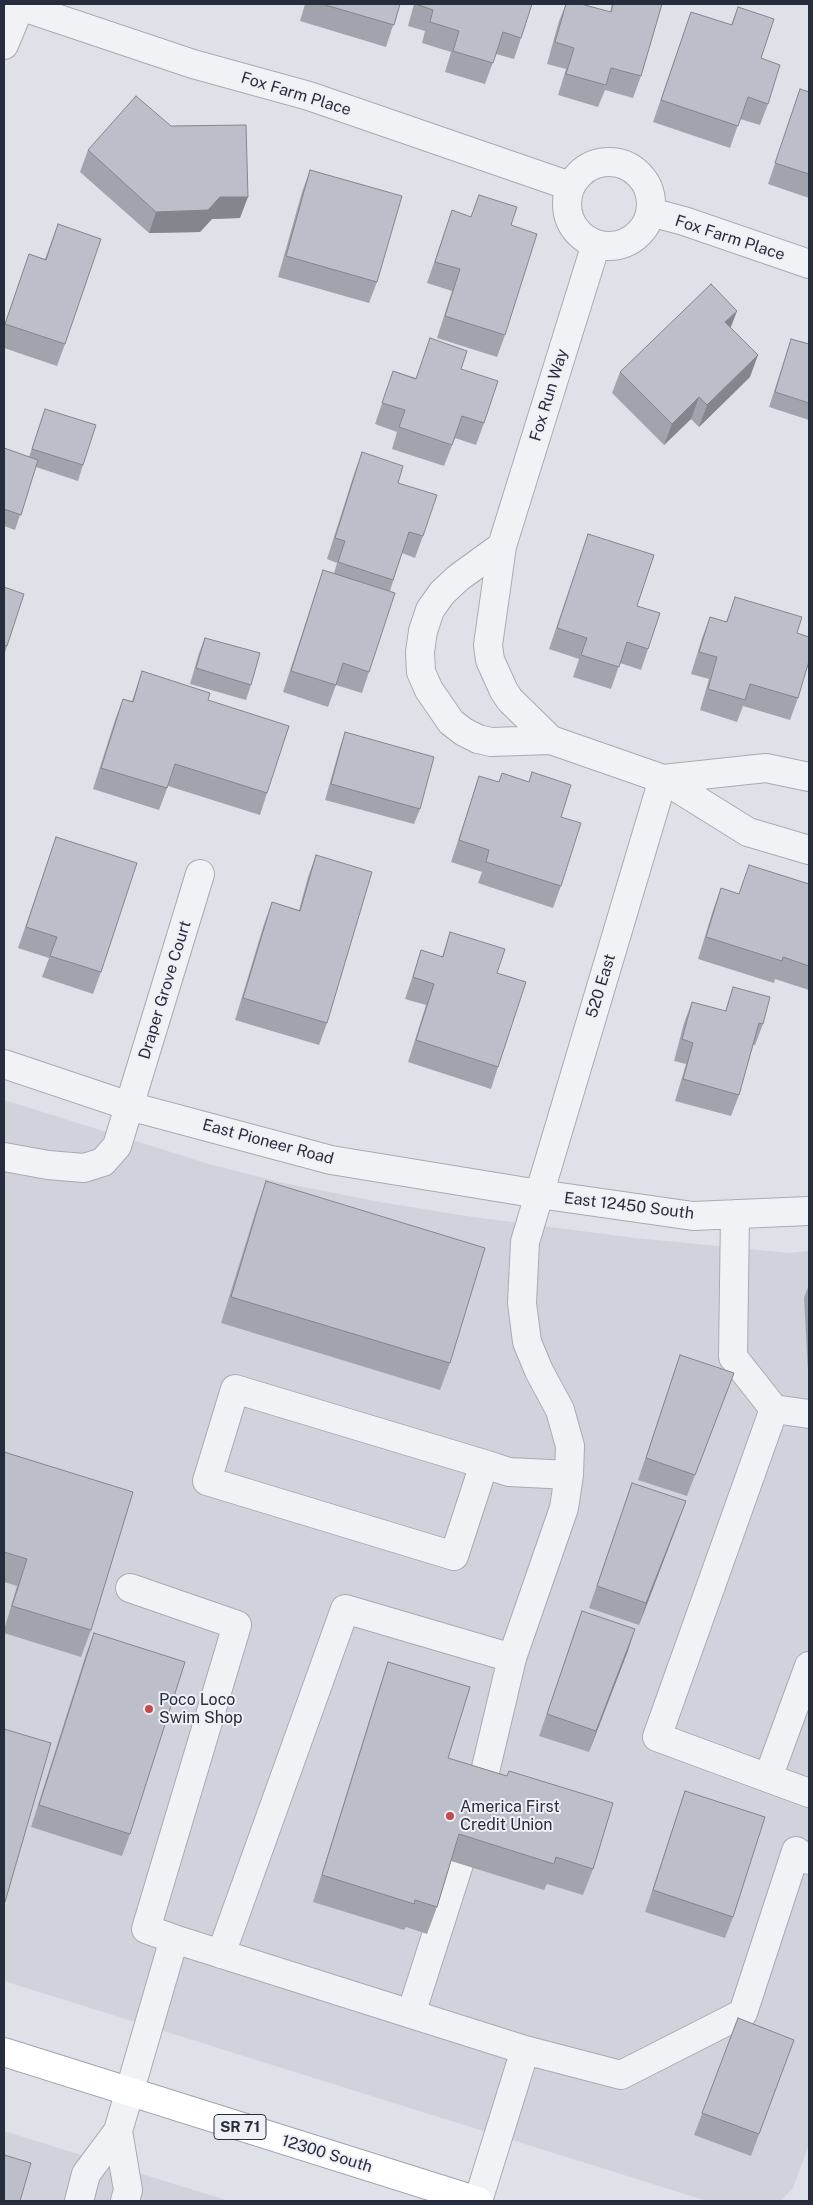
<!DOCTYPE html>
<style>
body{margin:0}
#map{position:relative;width:813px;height:2205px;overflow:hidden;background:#dee1e7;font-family:"Public Sans",sans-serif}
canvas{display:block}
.frame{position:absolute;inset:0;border:5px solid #282d3d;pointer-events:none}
</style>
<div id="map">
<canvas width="813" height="2205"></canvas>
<div class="frame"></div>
</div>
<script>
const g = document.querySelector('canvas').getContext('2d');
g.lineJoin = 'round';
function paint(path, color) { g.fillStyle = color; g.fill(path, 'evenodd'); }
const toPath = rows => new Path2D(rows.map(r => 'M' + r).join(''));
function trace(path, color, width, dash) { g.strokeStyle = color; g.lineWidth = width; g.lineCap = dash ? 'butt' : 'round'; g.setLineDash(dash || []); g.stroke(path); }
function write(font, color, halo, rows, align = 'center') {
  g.font = font + ' "Public Sans",sans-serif'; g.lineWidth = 4; g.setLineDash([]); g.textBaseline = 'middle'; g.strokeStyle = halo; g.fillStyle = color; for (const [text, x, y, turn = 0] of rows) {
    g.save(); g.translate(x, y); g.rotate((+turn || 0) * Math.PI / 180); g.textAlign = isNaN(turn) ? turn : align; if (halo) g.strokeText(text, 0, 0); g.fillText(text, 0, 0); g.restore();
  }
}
paint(toPath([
 [4,1100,209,1164,283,1183,380,1202,466,1216,635,1238,789,1253,809,1251,809,2144,793,2188,781,2201,707,2201,4,1981],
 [4,2131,229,2201,4,2201]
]), '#d1d3dc');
const minor = toPath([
 [20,6,193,64,309,96,570,186],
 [4,45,21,4],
 '567 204a42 42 0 1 1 84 0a42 42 0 1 1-84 0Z',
 [650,212,684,221,809,264],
 [502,546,458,578,442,593,430,610,423,631,420,652,421,672,429,690,451,722,464,732,478,739,491,742,551,740,663,779,748,832,809,850],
 [551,740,510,700,504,691,490,660,488,645,502,546,596,244],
 [663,779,766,768,809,777],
 [4,1064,129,1106,331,1160,539,1194,693,1216,809,1211],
 [4,1157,48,1165,84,1168,103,1162,117,1146,200,874],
 [735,1214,733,1357,774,1409],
 [809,1414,774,1409,657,1737,809,1793],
 [484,1464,454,1556,207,1481,235,1389,484,1464,509,1472,569,1475],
 [130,1588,237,1625,146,1929,174,1939],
 [768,1778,809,1666],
 [479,1797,512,1658],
 [221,1954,345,1609,512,1658,564,1508,569,1475,570,1446,560,1410,539,1371,527,1342,522,1303,525,1242,663,779],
 [411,2014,459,1864],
 [118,2131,128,2190,125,2201],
 [79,2201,86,2174,118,2131,174,1939,525,2050],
 [478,2201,525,2050,621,2075,743,2013,796,1851,809,1860]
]);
const major = toPath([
 [4,2052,478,2201]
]);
trace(minor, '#a7abb4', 30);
trace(major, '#9ea3b2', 30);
trace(minor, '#f1f2f6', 28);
trace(major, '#fff', 28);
paint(toPath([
 [305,4,400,4,386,47,300,21],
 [414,4,532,4,521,38,514,59,496,54,485,84,445,72,451,52,422,43,425,31,408,26],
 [566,4,610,12,612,4,662,4,641,76,633,98,605,90,598,107,558,95,566,69,547,64,559,21],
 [738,7,761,58,768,104,760,125,740,119,730,148,653,122,691,12,731,25],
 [800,89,809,92,809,198,768,184],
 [88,150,240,218,212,219,200,232,149,233,80,172],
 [310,170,377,282,369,303,278,277,302,192],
 [479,195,511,225,505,335,497,357,437,338,452,291,427,283,452,210,471,217],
 [58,224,65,344,57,366,4,348,4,326,29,254,45,259],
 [731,328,750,377,699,427,691,419,664,445,612,393,620,372],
 [430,338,461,369,484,423,476,445,455,438,444,466,392,449,397,432,375,424,393,371,416,378],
 [791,339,809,344,809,420,769,407],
 [45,409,83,465,78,481,36,467,15,530,4,526,4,448,29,457],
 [362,452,398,483,423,536,415,558,402,553,390,591,369,672,362,693,336,685,328,707,283,692,316,591,323,570,334,573,337,563,327,559,354,474],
 [588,534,637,606,648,649,641,670,620,663,611,689,573,677,579,659,549,649],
 [4,587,7,646,4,656],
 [735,597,797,633,798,698,790,720,743,706,737,722,700,710,709,679,691,674,702,638,710,617,726,622],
 [205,638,251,685,246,700,190,684,199,653],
 [142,671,208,700,267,793,260,815,168,786,159,810,93,789,115,720,123,699,132,701],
 [345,732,420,809,414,824,325,800,340,747],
 [532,772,561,817,561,886,553,908,478,883,482,872,451,862,472,798,479,776,499,782,502,773,529,782],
 [56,837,101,972,93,994,42,977,49,958,18,948],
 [316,855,327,1023,319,1045,235,1020,264,924,272,902,299,910,308,877],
 [749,865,809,884,809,990,775,979,774,983,698,959,713,910,721,888,739,894],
 [450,932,497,973,498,1067,491,1089,408,1062,426,1005,405,999,414,972,421,950,442,957],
 [733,987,763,1024,755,1045,753,1045,739,1095,731,1116,675,1101,686,1064,674,1061,684,1023,692,1002,725,1011],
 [266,1181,450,1363,440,1390,221,1323,257,1207],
 [809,1284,809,1371,808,1371,804,1298],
 [680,1355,726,1394,687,1496,638,1480],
 [4,1452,91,1630,81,1657,4,1633,4,1630,17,1586,4,1582],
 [632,1483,678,1523,639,1625,589,1608],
 [582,1611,635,1629,589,1752,539,1736],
 [94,1633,130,1834,122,1856,31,1827,86,1654],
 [388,1662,448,1758,507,1776,593,1869,583,1895,547,1884,544,1890,451,1861,437,1907,427,1934,406,1927,404,1930,313,1902,379,1689],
 [685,1791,733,1917,725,1938,645,1912],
 [738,2018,794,2040,751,2156,694,2135]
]), '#a2a4ad');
paint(toPath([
 [220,197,248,197,240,218,212,219,200,232,149,233,156,212],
 [737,311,729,332,725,322],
 [758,355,750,377,699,427,707,405],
 [699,397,691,419,664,445,672,424],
 [686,1501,678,1523,639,1625,646,1603],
 [635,1629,628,1651,589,1752,596,1731]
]), '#84868d');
const building = toPath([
 [322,4,400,4,394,25,322,4],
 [416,4,532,4,521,38,503,32,493,63,453,51,459,31,430,22,433,10,416,4],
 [566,4,581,4,611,12,613,4,662,4,641,76,611,68,606,85,566,74,574,48,555,42,566,4],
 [738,7,774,19,761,58,780,65,768,104,748,97,738,126,661,100,691,12,732,25,738,7],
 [800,89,809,92,809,174,775,163,800,89],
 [136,96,171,126,246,125,248,197,220,197,208,210,156,212,88,150,136,96],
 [310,170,402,196,377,282,286,256,310,170],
 [479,195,517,207,511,225,537,234,505,335,445,316,460,269,435,262,452,210,471,217,479,195],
 [58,224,101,239,65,344,5,324,29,254,46,260,58,224],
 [711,284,737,311,725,322,758,355,707,405,699,397,672,424,620,372,711,284],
 [430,338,467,351,461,369,498,381,484,423,462,416,452,445,399,427,405,410,382,403,393,371,416,379,430,338],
 [791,339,809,344,809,403,775,392,791,339],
 [45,409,96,425,83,465,32,449,45,409],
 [4,448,38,460,21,515,4,509,4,448],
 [362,452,403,466,398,483,437,495,423,536,409,532,393,580,338,562,345,541,335,538,362,452],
 [588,534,654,555,637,606,660,613,648,649,627,642,619,667,581,655,587,638,557,628,588,534],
 [323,570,395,593,369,672,343,663,336,685,291,671,323,570],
 [4,587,24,594,7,646,4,645,4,587],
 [735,597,802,617,797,633,809,637,809,661,798,698,750,684,745,700,708,689,717,657,699,652,710,617,727,622,735,597],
 [205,638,260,653,251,685,196,668,205,638],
 [142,671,210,693,208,700,289,726,267,793,175,764,167,788,101,768,123,699,133,702,142,671],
 [345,732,434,757,420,809,331,784,345,732],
 [532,772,571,785,561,817,581,823,561,886,486,862,489,850,459,840,479,776,499,782,502,773,529,782,532,772],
 [56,837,137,863,101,972,50,956,57,937,26,927,56,837],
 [316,855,372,872,327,1023,243,998,272,902,300,911,316,855],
 [749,865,809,884,809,966,783,957,782,961,706,937,721,888,739,894,749,865],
 [450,932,505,949,497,973,526,982,498,1067,416,1040,434,984,413,977,421,950,443,957,450,932],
 [733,987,770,997,763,1024,759,1023,739,1095,683,1079,693,1043,682,1039,692,1002,726,1011,733,987],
 [266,1181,485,1248,450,1363,231,1297,266,1181],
 [680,1355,734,1373,695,1475,646,1458,680,1355],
 [4,1452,133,1492,91,1630,12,1606,27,1559,4,1552,4,1452],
 [632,1483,686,1501,646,1603,597,1586,632,1483],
 [582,1611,635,1629,596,1731,547,1714,582,1611],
 [94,1633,185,1662,130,1834,39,1805,94,1633],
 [388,1662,470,1687,448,1758,507,1776,509,1771,613,1803,593,1869,556,1857,554,1864,459,1834,437,1907,415,1900,414,1904,322,1875,388,1662],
 [4,1729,51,1743,5,1902,4,1902,4,1729],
 [685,1791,765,1817,733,1917,653,1890,685,1791],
 [738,2018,794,2040,759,2134,702,2113,738,2018],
 [4,2155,31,2163,20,2201,4,2201,4,2155]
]);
paint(building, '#bcbfc9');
trace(building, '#84868d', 1);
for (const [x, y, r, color] of [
 [149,1709,5,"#c64a4b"],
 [450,1816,5,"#c64a4b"]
]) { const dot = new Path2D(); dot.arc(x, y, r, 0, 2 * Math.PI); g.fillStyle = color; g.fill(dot); trace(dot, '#eef0f5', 2); }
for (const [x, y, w] of [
 [240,2127,52]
]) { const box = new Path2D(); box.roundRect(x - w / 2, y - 12.5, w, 25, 4); g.fillStyle = '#eef0f5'; g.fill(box); trace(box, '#282d3d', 1); }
write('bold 15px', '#282d3d', null, [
 ["SR 71",240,2127]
]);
write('16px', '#282d3d', '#eef0f5', [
 ["Fox Farm Place",296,94,17],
 ["Fox Farm Place",730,238,18],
 ["Fox Run Way",549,395,-73],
 ["520 East",601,986,-73],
 ["Draper Grove Court",165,990,-73],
 ["East Pioneer Road",268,1142,15],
 ["East 12450 South",629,1206,7],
 ["12300 South",327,2154,17]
]);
write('16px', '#282d3d', '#eef0f5', [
 ["Poco Loco",159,1700],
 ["Swim Shop",159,1718],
 ["America First",460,1807],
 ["Credit Union",460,1825]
], 'left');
</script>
